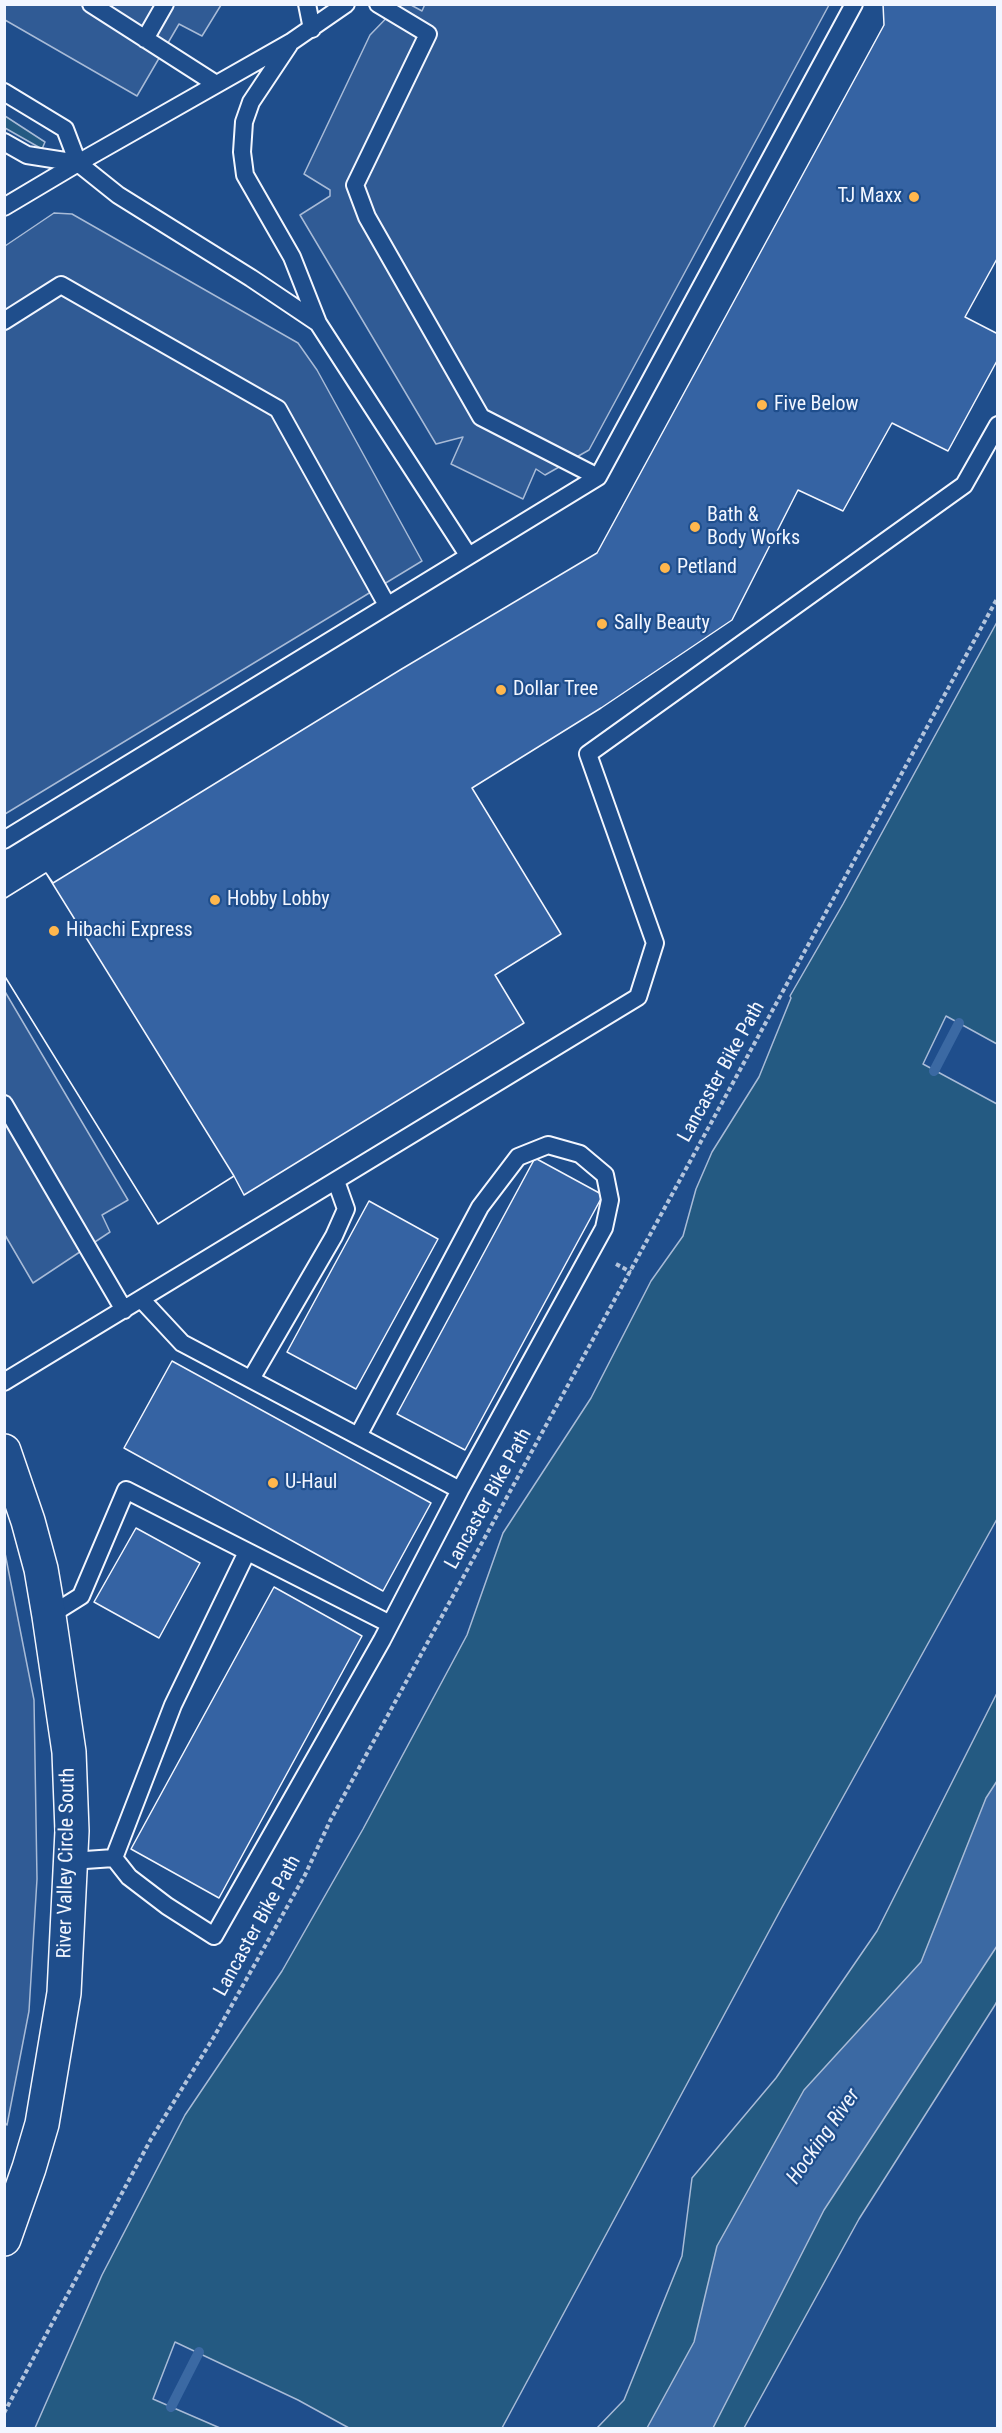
<!DOCTYPE html>
<style>
body{margin:0}
#map{position:relative;width:1002px;height:2433px;overflow:hidden;background:#1f4e8c;font-family:"Roboto Condensed",sans-serif}
canvas{display:block}
.frame{position:absolute;inset:0;border:6px solid #f2f6ff;pointer-events:none}
</style>
<div id="map">
<canvas width="1002" height="2433"></canvas>
<div class="frame"></div>
</div>
<script>
const g = document.querySelector('canvas').getContext('2d');
g.lineJoin = 'round';
function paint(path, color) { g.fillStyle = color; g.fill(path, 'evenodd'); }
const toPath = rows => new Path2D(rows.map(r => 'M' + r).join(''));
function trace(path, color, width, dash) { g.strokeStyle = color; g.lineWidth = width; g.lineCap = dash ? 'butt' : 'round'; g.setLineDash(dash || []); g.stroke(path); }
function write(font, color, halo, rows, align = 'center') {
  g.font = font + ' "Roboto Condensed",sans-serif'; g.lineWidth = 4.5; g.setLineDash([]); g.textBaseline = 'middle'; g.strokeStyle = halo; g.fillStyle = color; for (const [text, x, y, turn = 0] of rows) {
    g.save(); g.translate(x, y); g.rotate((+turn || 0) * Math.PI / 180); g.textAlign = isNaN(turn) ? turn : align; if (halo) g.strokeText(text, 0, 0); g.fillText(text, 0, 0); g.restore();
  }
}
const green = toPath([
 [5,116,45,142,42,149,5,128,5,116],
 [997,622,997,1044,946,1016,923,1064,997,1104,997,1519,781,1909,502,2428,349,2428,298,2400,175,2342,153,2399,220,2428,35,2428,102,2275,185,2115,282,1971,363,1829,467,1635,503,1533,591,1398,651,1281,683,1236,696,1189,712,1152,759,1077,791,998,790,996,843,904,997,622],
 [997,1693,998,1999,995,2005,859,2219,744,2428,597,2428,624,2400,682,2256,692,2178,776,2078,877,1931,997,1693]
]);
paint(green, '#245a82');
trace(green, '#a8bbd7', 1.5);
const parking = toPath([
 [425,4,829,5,589,450,545,475,536,469,523,499,451,464,463,437,436,444,300,215,330,196,330,190,304,174,370,35,399,5,411,5,422,11,425,4],
 [5,5,221,5,202,36,179,24,137,96,5,20,5,5],
 [54,213,72,214,298,343,317,370,422,561,5,814,5,246,54,213],
 [4,990,128,1200,102,1215,110,1232,33,1283,5,1235,4,990],
 [4,1548,34,1700,37,1879,29,2011,7,2125,4,2122,4,1548]
]);
paint(parking, '#305b95');
trace(parking, '#a8bbd7', 1.5);
const water = toPath([
 [997,1781,997,1946,824,2210,713,2428,647,2428,694,2342,717,2246,804,2090,921,1962,986,1798,997,1781]
]);
paint(water, '#3b69a3');
trace(water, '#a8bbd7', 1.5);
trace(toPath([
 [934,1071,959,1023],
 [171,2407,199,2352]
]), '#3b69a3', 10);
const building = toPath([
 [883,4,998,4,998,257,965,317,998,334,998,359,948,451,892,423,843,511,798,490,732,620,601,708,472,788,561,934,495,975,524,1023,244,1195,234,1176,158,1224,4,975,4,899,46,873,53,883,400,670,597,553,884,25,883,4],
 [46,873,234,1176,158,1224,4,975,4,899,46,873],
 [535,1158,603,1195,465,1450,397,1414,535,1158],
 [369,1201,438,1239,356,1389,287,1352,369,1201],
 [172,1361,431,1503,383,1591,124,1448,172,1361],
 [136,1528,200,1563,159,1638,94,1602,136,1528],
 [274,1587,362,1636,219,1898,131,1849,274,1587]
]);
paint(building, '#3563a3');
trace(building, '#f2f6ff', 1.5);
const service = toPath([
 [91,4,216,84],
 [307,4,312,29],
 [378,4,428,34,355,185,367,217,481,417,598,477],
 [145,39,165,4],
 [289,45,251,102,244,122,242,152,245,175,292,257,318,323],
 [4,92,65,129,78,163,118,195,251,278,318,323,468,555],
 [4,142,27,155,78,163],
 [4,207,78,163,291,42,346,4],
 [4,321,61,285,278,409,387,605],
 [4,840,598,477,854,4],
 [4,1104,124,1310],
 [142,1300,182,1343,460,1490],
 [251,1379,334,1236,346,1209,336,1181],
 [4,1382,638,997,655,943,588,754,964,485,998,425],
 [247,1552,173,1705,114,1858,129,1877,167,1906,214,1936,382,1640,460,1490,604,1228,610,1200,605,1175,580,1154,548,1145,518,1157,480,1207,358,1436],
 [49,1616,81,1596,126,1490,390,1624],
 [71,1861,114,1858]
]);
const minor = toPath([
 [4,1451,28,1521,41,1569,49,1616,69,1752,72,1831,64,1993,42,2124,29,2168,4,2239]
]);
trace(service, '#f2f6ff', 20);
trace(minor, '#f2f6ff', 36);
trace(toPath([
 [616,1264,631,1272],
 [4,2413,151,2139,215,2035,305,1875,330,1821,382,1726,998,597]
]), '#b3c4dc', 4, [4.5, 3]);
trace(service, '#1f4e8c', 16);
trace(minor, '#1f4e8c', 33);
for (const [x, y, r, color] of [
 [914,197,6,"#ffb74d"],
 [762,405,6,"#ffb74d"],
 [695,527,6,"#ffb74d"],
 [665,568,6,"#ffb74d"],
 [602,624,6,"#ffb74d"],
 [501,690,6,"#ffb74d"],
 [215,900,6,"#ffb74d"],
 [54,931,6,"#ffb74d"],
 [273,1483,6,"#ffb74d"]
]) { const dot = new Path2D(); dot.arc(x, y, r, 0, 2 * Math.PI); g.fillStyle = color; g.fill(dot); trace(dot, '#1f4e8c', 2); }
write('20px', '#f2f6ff', '#1f4e8c', [
 ["TJ Maxx",902,197,"right"],
 ["Five Below",774,405],
 ["Bath &",707,516],
 ["Body Works",707,539],
 ["Petland",677,568],
 ["Sally Beauty",614,624],
 ["Dollar Tree",513,690],
 ["Hobby Lobby",227,900],
 ["Hibachi Express",66,931],
 ["U-Haul",285,1483]
], 'left');
write('20px', '#f2f6ff', '#1f4e8c', [
 ["Lancaster Bike Path",722,1072,-61],
 ["Lancaster Bike Path",489,1499,-61],
 ["River Valley Circle South",67,1863,-89],
 ["Lancaster Bike Path",258,1926,-61]
]);
write('italic 21px', '#f2f6ff', '#1f4e8c', [
 ["Hocking River",824,2137,-55]
]);
</script>
